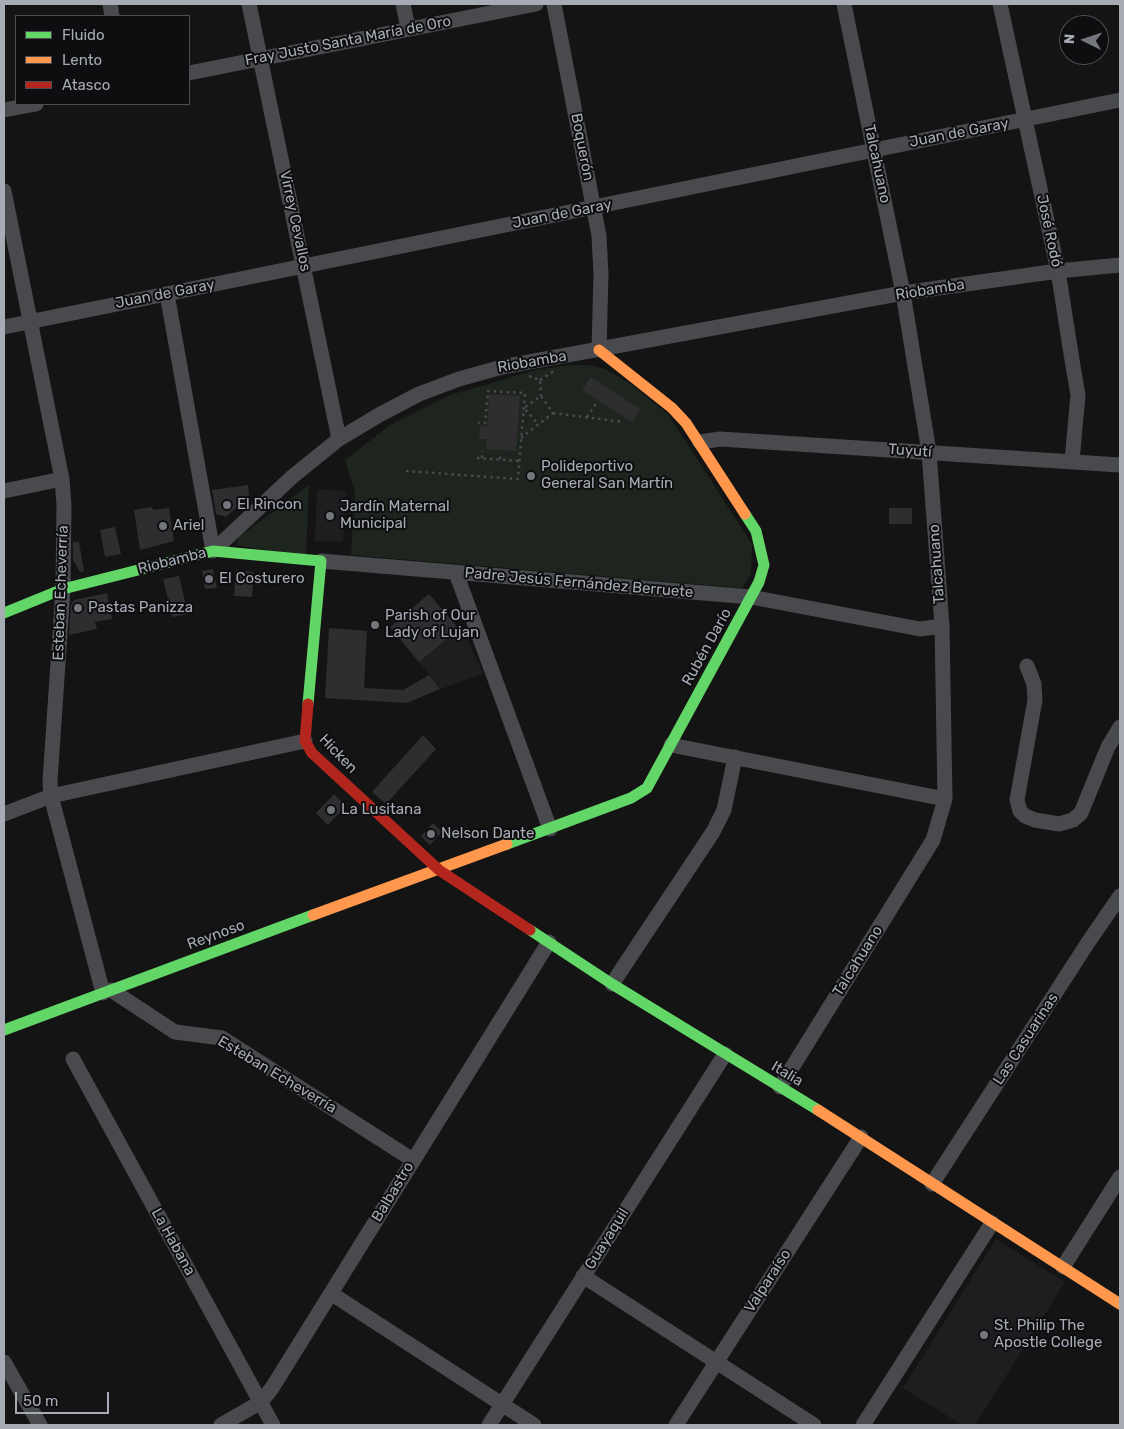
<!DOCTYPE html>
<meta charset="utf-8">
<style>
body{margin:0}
#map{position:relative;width:1124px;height:1429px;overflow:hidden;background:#141414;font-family:Rubik,sans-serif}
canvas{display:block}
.frame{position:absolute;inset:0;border:5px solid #a6abb4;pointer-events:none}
.legend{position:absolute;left:15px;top:15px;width:175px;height:90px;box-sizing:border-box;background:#0e0e10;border:1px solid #4b4d52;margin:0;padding:6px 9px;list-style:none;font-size:15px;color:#a6abb4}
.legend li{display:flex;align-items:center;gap:10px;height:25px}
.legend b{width:25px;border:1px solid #4b4d52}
.north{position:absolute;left:1059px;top:15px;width:50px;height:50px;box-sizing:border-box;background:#0e0e10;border:1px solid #4b4d52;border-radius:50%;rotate:274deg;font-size:14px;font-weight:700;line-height:20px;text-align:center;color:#a6abb4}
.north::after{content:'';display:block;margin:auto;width:18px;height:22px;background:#73767c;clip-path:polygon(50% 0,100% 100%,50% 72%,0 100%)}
.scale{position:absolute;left:15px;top:1392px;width:94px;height:22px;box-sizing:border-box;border:2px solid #a6abb4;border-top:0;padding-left:6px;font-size:15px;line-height:18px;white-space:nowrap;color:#a6abb4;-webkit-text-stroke:4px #0e0e10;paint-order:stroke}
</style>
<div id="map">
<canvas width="1124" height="1429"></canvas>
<div class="frame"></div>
<ul class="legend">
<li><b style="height:6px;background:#63d668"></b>Fluido</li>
<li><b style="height:6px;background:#ff974d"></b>Lento</li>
<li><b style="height:6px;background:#b3261e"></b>Atasco</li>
</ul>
<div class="north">N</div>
<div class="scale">50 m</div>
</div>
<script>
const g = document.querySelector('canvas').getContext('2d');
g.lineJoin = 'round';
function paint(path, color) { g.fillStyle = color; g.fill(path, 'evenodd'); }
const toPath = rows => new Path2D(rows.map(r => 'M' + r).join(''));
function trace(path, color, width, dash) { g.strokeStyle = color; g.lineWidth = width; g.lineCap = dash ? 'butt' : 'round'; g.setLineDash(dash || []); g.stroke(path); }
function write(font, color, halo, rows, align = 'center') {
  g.font = font + ' Rubik,sans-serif'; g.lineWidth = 4; g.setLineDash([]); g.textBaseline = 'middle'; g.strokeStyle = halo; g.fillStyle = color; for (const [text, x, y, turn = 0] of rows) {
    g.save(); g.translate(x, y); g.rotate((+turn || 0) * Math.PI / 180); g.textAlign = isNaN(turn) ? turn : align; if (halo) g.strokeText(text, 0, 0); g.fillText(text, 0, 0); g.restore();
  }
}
paint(toPath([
 [317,489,346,491,343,542,315,541],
 [459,629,468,640,483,674,440,689,419,662],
 [996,1239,1065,1282,975,1425,962,1425,903,1388]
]), '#1e1e20');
paint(toPath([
 [570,365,589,365,605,369,629,383,668,414,752,544,751,574,742,588,351,555,355,492,345,460,390,425,450,395,536,370],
 [309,485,306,557,236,545,239,537]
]), '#1e241e');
paint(toPath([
 [591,377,640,409,632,422,582,390],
 [489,394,520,396,516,451,486,449,487,439,479,439,480,426,487,427],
 [248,485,249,496,226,517,216,514,212,490],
 [152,507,153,510,169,508,174,541,140,550,134,510],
 [889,508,912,508,912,524,889,524],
 [115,527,121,554,105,557,100,530],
 [73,542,79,542,84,571,80,572,73,560],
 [213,569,217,588,205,589,202,571],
 [236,570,254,572,252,597,234,596],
 [179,576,188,614,172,617,163,579],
 [107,593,112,619,95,622,97,629,69,635,71,604,74,600],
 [429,594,459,629,419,662,390,627],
 [329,628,367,631,364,688,403,690,429,675,440,689,407,703,325,698],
 [423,735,436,749,386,804,372,792],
 [334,794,346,806,328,825,316,813],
 [433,823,442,832,430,845,421,836]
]), '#2e2e30');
trace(toPath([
 [529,376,540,380,541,396],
 [540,380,554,371],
 [553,413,623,422],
 [587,417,598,401],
 [521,438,553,413,541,396,524,408,538,424],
 [477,458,519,461],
 [482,458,482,451],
 [500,459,500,453],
 [406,471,518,479,525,393,488,391,485,423,478,423]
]), '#4a4b4e', 2.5, [2.5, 4]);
trace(toPath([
 [110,4,112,16],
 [249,4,339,439],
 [403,4,408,28],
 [554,4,599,236,601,274,599,350],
 [1000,4,1058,271,1073,366,1078,395,1072,461],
 [189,73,536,4],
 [4,110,36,104],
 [4,191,62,479,64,505,63,589,50,781,51,796,103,993],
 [167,294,213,551],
 [4,327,1120,100],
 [700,442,720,439,1120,465],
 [4,491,62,479],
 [213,551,292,477,339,439,379,415,419,394,459,379,502,367,903,293,1058,271,1120,265],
 [321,561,751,597,920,629,942,626],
 [456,573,550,829],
 [1027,666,1034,684,1035,700,1017,800,1020,811,1025,816,1035,820,1059,824,1073,820,1081,813,1108,747,1120,727],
 [671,745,945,799],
 [4,814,51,796,305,741],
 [612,984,713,832,724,810,735,757],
 [111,990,175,1032,222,1038,413,1160],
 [73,1059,273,1425],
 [780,1087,933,840,945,799,942,626,929,452,903,293,844,4],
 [932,1184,1089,941,1120,896],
 [1063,1267,1120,1177],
 [583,1276,814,1425],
 [332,1294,534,1425],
 [4,1362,40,1425],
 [221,1425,261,1402,272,1388,549,942],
 [489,1425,725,1054],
 [676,1425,861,1137],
 [863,1425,992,1223]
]), '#484a4d', 15);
trace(toPath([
 [4,613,63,589,213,551,321,561,308,704],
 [507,844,631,798,647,788,759,582,764,565,756,531,745,514],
 [530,930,612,984,818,1110],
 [4,1030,313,915]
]), '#63d668', 11);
trace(toPath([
 [599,350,672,408,686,423,745,514],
 [313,915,507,844],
 [818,1110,1120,1304]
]), '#ff974d', 11);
trace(toPath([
 [308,704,305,741,312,753,439,870,530,930]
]), '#b3261e', 11);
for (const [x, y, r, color] of [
 [531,476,5,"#73767c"],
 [227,505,5,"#73767c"],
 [330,516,5,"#73767c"],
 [163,526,5,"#73767c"],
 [209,579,5,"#73767c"],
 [78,608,5,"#73767c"],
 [375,625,5,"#73767c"],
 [331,810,5,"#73767c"],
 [431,834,5,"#73767c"],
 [984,1335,5,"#73767c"]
]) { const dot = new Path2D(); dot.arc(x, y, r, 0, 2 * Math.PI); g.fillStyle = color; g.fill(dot); trace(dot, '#0e0e10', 2); }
write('15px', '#a6abb4', '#0e0e10', [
 ["Fray Justo Santa María de Oro",348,41,-11],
 ["Juan de Garay",959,133,-11],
 ["Boquerón",582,147,79],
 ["Talcahuano",877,164,78],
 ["Juan de Garay",562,214,-11],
 ["Virrey Cevallos",295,221,78],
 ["José Rodó",1049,231,78],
 ["Riobamba",930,290,-9],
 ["Juan de Garay",165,294,-11],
 ["Riobamba",532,362,-10],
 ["Tuyutí",910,451,4],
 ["Riobamba",172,561,-14],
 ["Talcahuano",937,564,-94],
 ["Padre Jesús Fernández Berruete",579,583,5],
 ["Esteban Echeverría",61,593,-88],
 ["Rubén Darío",707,647,-61],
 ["Hicken",338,754,46],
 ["Reynoso",216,935,-20],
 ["Talcahuano",858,961,-58],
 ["Las Casuarinas",1026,1039,-57],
 ["Italia",787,1074,31],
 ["Esteban Echeverría",277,1075,31],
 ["Balbastro",393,1192,-59],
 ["Guayaquil",607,1239,-58],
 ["La Habana",173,1242,61],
 ["Valparaíso",768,1281,-57]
]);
write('15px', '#a6abb4', '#0e0e10', [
 ["Polideportivo",541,467],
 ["General San Martín",541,484],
 ["El Rincon",237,505],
 ["Jardín Maternal",340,507],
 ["Municipal",340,524],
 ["Ariel",173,526],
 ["El Costurero",219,579],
 ["Pastas Panizza",88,608],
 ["Parish of Our",385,616],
 ["Lady of Lujan",385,633],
 ["La Lusitana",341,810],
 ["Nelson Dante",441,834],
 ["St. Philip The",994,1326],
 ["Apostle College",994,1343]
], 'left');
</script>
